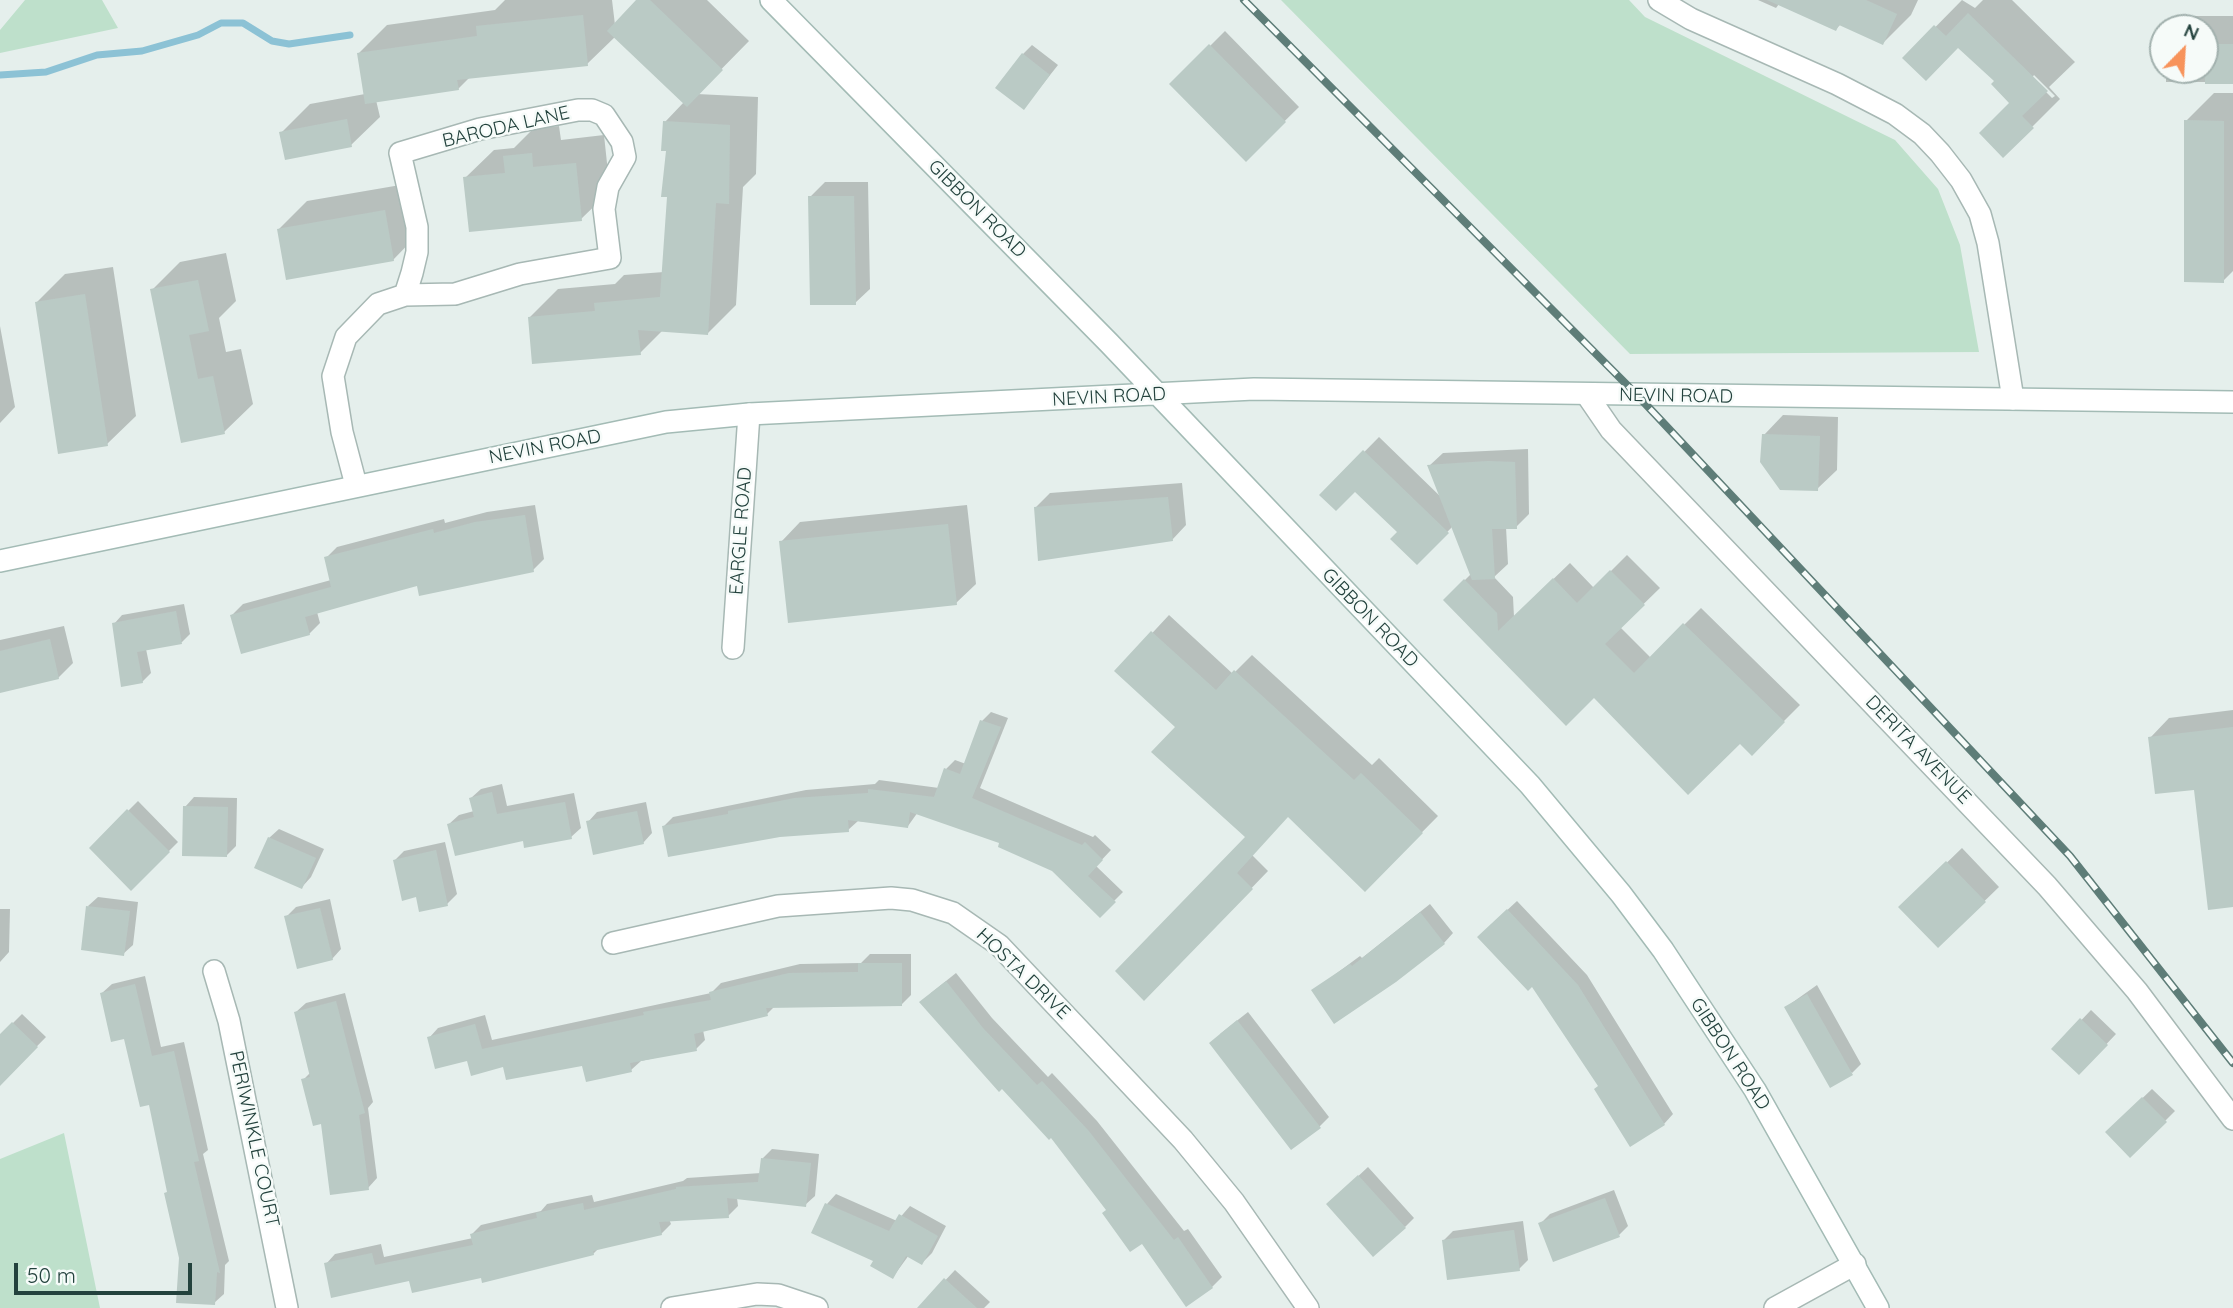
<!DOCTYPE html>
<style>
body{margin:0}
#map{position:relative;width:2233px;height:1308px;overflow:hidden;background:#e5efec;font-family:Quicksand,sans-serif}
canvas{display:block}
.north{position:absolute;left:2149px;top:14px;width:70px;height:70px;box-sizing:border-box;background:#f6fbf9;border:2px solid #a2b1ae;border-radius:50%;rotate:24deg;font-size:19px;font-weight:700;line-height:28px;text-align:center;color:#23423d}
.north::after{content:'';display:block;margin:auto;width:24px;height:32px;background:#f7935b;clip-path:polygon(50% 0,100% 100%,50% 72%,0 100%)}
.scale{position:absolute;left:14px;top:1263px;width:178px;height:32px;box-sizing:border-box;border:4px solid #23423d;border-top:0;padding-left:9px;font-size:21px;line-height:24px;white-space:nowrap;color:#23423d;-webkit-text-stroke:5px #f6fbf9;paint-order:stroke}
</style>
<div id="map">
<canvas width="2233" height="1308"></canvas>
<div class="north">N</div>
<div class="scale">50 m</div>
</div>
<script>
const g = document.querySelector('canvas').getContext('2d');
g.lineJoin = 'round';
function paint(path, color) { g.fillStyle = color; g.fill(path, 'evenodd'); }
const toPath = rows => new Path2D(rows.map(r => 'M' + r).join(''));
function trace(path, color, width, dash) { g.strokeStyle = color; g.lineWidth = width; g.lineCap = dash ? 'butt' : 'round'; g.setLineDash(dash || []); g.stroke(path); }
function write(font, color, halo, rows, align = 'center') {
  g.font = font + ' Quicksand,sans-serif'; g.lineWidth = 5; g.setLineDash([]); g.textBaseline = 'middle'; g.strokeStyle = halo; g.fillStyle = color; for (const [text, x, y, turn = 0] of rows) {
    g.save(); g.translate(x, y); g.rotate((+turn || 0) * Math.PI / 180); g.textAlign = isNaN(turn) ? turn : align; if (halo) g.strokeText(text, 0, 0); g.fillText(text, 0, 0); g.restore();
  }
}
paint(toPath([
 [25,0,102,0,118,28,0,53,0,30],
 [1281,0,1629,0,1645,17,1895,140,1938,189,1960,245,1979,352,1630,354],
 [64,1133,100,1308,0,1308,0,1159]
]), '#bee0cb');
paint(toPath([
 [505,0,612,0,615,25,639,0,707,0,749,41,697,94,758,97,756,174,743,187,736,305,708,333,663,330,640,353,530,317,558,289,615,284,624,275,664,272,669,196,665,122,684,102,616,36,587,64,470,77,458,89,376,100,380,117,351,145,281,133,310,104,365,94,359,53,387,25,495,10],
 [1758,0,1918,0,1911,15,1883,43,1841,24,1836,29,1779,4,1776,8],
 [1962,0,1975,8,1983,0,2012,0,2075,62,2049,87,2060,99,2003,156,2012,103,1996,81,1959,46,1905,58],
 [2034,75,2055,96,2052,98,2032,78],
 [2195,16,2233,16,2233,82,2166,82,2166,70,2205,70,2205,28,2183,28],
 [1225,31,1299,107,1246,159,1172,84],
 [1032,45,1058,65,1024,108,1023,54],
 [2214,93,2233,93,2233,271,2223,281,2186,121],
 [559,126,561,140,604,135,610,191,581,219,465,178,494,150,514,148,533,129],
 [825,182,868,182,870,289,855,303,810,197],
 [412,183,421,231,393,260,279,229,307,201],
 [226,253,236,301,219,318,226,352,241,349,253,404,224,432,152,290,180,262],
 [113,267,136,416,107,444,37,302,65,274],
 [0,326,15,407,0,423],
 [1783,415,1838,417,1837,470,1817,489,1764,435],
 [1379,437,1442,498,1429,466,1443,453,1528,449,1529,514,1516,527,1506,527,1508,564,1494,577,1513,597,1514,617,1570,563,1594,588,1627,555,1660,588,1620,627,1651,658,1701,608,1800,705,1752,753,1740,742,1594,696,1445,600,1472,573,1453,526,1417,563,1399,532,1355,490,1322,495],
 [1182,483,1186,525,1172,540,1035,508,1050,493],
 [535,505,544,559,533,570,418,584,317,612,320,623,309,634,232,615,243,604,331,580,326,558,337,547,444,519,445,523,487,512],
 [967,505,976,584,956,603,781,542,800,522],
 [184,604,190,634,182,642,146,649,151,673,142,682,114,624,122,615],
 [1169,615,1233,674,1252,655,1372,765,1379,758,1438,816,1365,890,1289,815,1252,855,1268,871,1161,982,1248,837,1177,726,1117,671],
 [64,626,73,663,58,678,0,691,0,640],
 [2233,710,2233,905,2195,788,2150,738,2169,718],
 [991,712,1008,718,980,788,1093,837,1095,835,1111,850,1096,866,1123,892,1100,915,1053,869,1002,842,918,812,908,826,858,821,848,830,664,826,673,817,806,790,875,784,879,780,939,788,946,769,955,760,966,764,982,721],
 [502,784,507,806,574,793,581,828,571,837,449,824,459,815,474,811,471,798,481,789],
 [194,797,237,798,236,846,227,855,185,807],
 [138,801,178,842,131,889,91,848],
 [646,802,652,833,643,843,588,822,597,812],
 [279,829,324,849,311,877,302,887,269,838],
 [445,842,457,894,447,904,418,895,395,860,404,851],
 [1962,848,1999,887,1938,946,1901,907],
 [98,897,138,902,133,945,123,954,88,906],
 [330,899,341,949,332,959,286,917,296,907],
 [1517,901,1587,975,1673,1114,1664,1124,1600,1086,1532,984,1489,927],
 [1430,904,1453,933,1444,943,1314,990,1360,956,1362,958],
 [0,909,10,909,9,952,0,962],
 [870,954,911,954,911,995,902,1004,775,1006,767,1014,703,1030,705,1040,696,1049,641,1061,631,1070,584,1064,504,1065,468,1059,429,1038,438,1028,485,1015,492,1040,711,993,721,983,800,964,861,963],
 [956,973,992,1018,1048,1077,1052,1073,1097,1121,1184,1231,1188,1229,1222,1277,1212,1287,1186,1305,1142,1241,1108,1209,1052,1136,931,993],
 [145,976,161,1047,184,1042,208,1150,203,1154,229,1261,225,1265,224,1294,214,1303,180,1258,151,1103,126,1037,102,993,112,984],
 [1817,985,1861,1064,1852,1073,1786,1007],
 [345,993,373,1102,368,1108,377,1178,368,1188,322,1122,303,1080,311,1072,296,1012,306,1003],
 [2091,1010,2116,1034,2079,1073,2054,1049],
 [1248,1012,1329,1117,1319,1127,1220,1034],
 [22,1014,46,1037,3,1081,0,1078,0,1036],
 [2152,1089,2175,1111,2130,1156,2107,1132],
 [772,1149,819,1154,815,1196,805,1205,737,1198,738,1206,728,1216,669,1219,671,1224,661,1234,599,1248,593,1254,482,1276,410,1279,326,1264,335,1254,381,1244,384,1257,473,1238,472,1234,481,1225,541,1211,547,1204,592,1195,594,1202,683,1181,687,1178,761,1173,763,1158],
 [1368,1167,1414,1218,1405,1227,1338,1195],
 [1614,1190,1628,1226,1619,1235,1540,1224,1550,1214],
 [836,1194,897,1221,910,1206,946,1226,932,1253,922,1263,909,1255,893,1277,876,1260,814,1232,827,1204],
 [1523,1221,1528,1260,1519,1269,1444,1240,1453,1231],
 [955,1270,990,1302,984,1308,927,1308,923,1304]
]), '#0003');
trace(toPath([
 [0,75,46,72,97,55,142,51,198,35,221,23,243,23,272,41,289,44,350,35]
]), '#8cc2d5', 7);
paint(toPath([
 [636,0,650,0,723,70,687,107,607,31],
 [1767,0,1866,0,1897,14,1883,45,1839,25,1836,31],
 [1968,13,2048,91,2022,116,2034,128,2003,158,1979,133,2009,103,1991,84,1994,81,1958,48,1926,81,1902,58,1934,25,1946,36],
 [583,15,588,66,457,80,459,90,365,104,357,53,477,36,476,26],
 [1209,44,1286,122,1246,162,1169,84],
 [2205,44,2233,44,2233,84,2205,84],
 [1022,53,1050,75,1024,110,995,88],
 [347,119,352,147,285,160,279,132],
 [2184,120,2224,121,2224,283,2184,282],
 [663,121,730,125,729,204,716,203,708,335,638,330,641,355,532,364,528,317,595,311,594,303,660,297,667,197,661,197,666,151,661,151],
 [532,153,533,167,576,163,582,221,469,232,463,177,505,173,503,156],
 [808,196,854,196,856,305,810,305],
 [385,210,394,261,286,280,277,229],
 [198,280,209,331,189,335,198,379,213,376,225,434,181,443,150,289],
 [85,294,108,446,58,454,35,302],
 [1762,434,1820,436,1818,491,1780,490,1760,462],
 [1363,450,1449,533,1417,565,1390,539,1397,532,1355,492,1336,511,1319,495],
 [1488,461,1515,462,1517,529,1492,529,1495,579,1472,580,1427,465],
 [1168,497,1173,541,1038,561,1034,507],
 [525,515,534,572,419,596,417,586,362,601,305,617,310,635,241,654,230,615,331,587,324,557,433,529,434,533,475,522],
 [948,524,957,605,788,623,779,541],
 [1610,570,1645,605,1605,644,1634,673,1683,623,1785,722,1752,756,1740,744,1688,795,1594,698,1566,726,1443,600,1464,579,1497,613,1498,631,1553,578,1577,603],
 [176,611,182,644,137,652,143,683,121,687,112,623],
 [1151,631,1216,690,1234,670,1354,780,1361,773,1423,833,1365,892,1288,817,1237,873,1253,889,1144,1001,1115,971,1245,837,1151,752,1175,727,1114,671],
 [50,639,59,679,0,693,0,651],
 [980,720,1001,727,972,798,1082,845,1085,842,1103,860,1088,876,1116,902,1100,918,1052,871,998,847,999,843,910,812,908,828,848,820,849,832,780,837,668,857,662,826,728,814,728,811,795,798,868,793,868,789,934,797,944,768,960,774],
 [2233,727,2233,907,2208,910,2194,790,2155,794,2148,737],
 [492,792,497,814,565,802,572,839,524,848,523,841,455,856,447,824,474,817,469,798],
 [183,806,228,807,227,857,182,856],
 [127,809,170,852,131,891,89,848],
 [637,811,644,844,593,855,586,821],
 [268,837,316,858,302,889,254,868],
 [436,850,448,906,419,912,416,897,402,901,393,860],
 [1946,861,1986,902,1938,948,1898,907],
 [86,906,130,911,124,956,81,950],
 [320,908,333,960,297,969,284,916],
 [1507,909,1578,985,1665,1125,1630,1147,1594,1089,1598,1086,1532,987,1528,991,1477,937],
 [1420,912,1445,944,1396,982,1334,1024,1311,990,1350,964,1352,966],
 [858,963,902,963,902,1006,766,1008,768,1016,694,1034,697,1051,630,1063,632,1072,586,1082,582,1066,506,1080,503,1067,471,1076,467,1061,435,1069,427,1037,475,1024,482,1049,644,1015,643,1012,711,1000,709,992,789,973,858,972],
 [946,981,983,1028,1037,1085,1042,1081,1088,1130,1174,1240,1178,1237,1213,1288,1186,1307,1142,1244,1130,1252,1102,1213,1106,1210,1051,1138,1049,1140,1002,1089,999,1092,919,1002],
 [135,984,152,1056,174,1051,199,1161,194,1162,220,1273,217,1272,215,1305,176,1303,179,1258,164,1193,167,1192,149,1105,140,1107,124,1039,111,1042,100,993],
 [1807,994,1853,1075,1830,1088,1784,1007],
 [336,1001,365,1113,359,1115,369,1190,330,1195,321,1124,313,1126,301,1079,310,1077,294,1012],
 [2080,1018,2108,1045,2079,1075,2051,1049],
 [1237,1020,1321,1128,1291,1150,1209,1043],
 [12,1022,38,1047,0,1086,0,1034],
 [2142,1097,2167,1122,2130,1158,2105,1132],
 [761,1158,811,1163,806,1207,727,1198,729,1218,659,1222,662,1235,593,1251,594,1255,482,1283,481,1278,412,1293,409,1281,331,1298,324,1263,372,1253,375,1265,473,1245,470,1234,537,1218,536,1213,583,1203,584,1210,676,1189,676,1187,758,1182],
 [1358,1175,1406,1228,1373,1257,1326,1204],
 [1605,1198,1620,1237,1553,1262,1538,1223],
 [825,1203,889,1231,899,1214,938,1236,922,1265,906,1256,893,1279,870,1266,873,1261,811,1233],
 [1514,1230,1520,1271,1447,1280,1442,1240],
 [944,1278,977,1308,917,1308]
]), '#bacac5');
const minor = toPath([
 [1659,0,1691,19,1837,84,1895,114,1922,134,1940,153,1961,180,1980,214,1988,243,2013,399],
 [1587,395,1611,430,2047,886,2137,991,2233,1119],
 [356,485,342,432,333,376,346,337,378,304,405,295,412,273,417,252,417,227,400,153,480,129,578,110,592,110,604,115,622,142,625,157,608,187,604,209,610,258,520,274,455,294,405,295],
 [733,648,749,414],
 [613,943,778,906,891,898,912,900,953,913,999,945,1183,1140,1234,1202,1308,1308],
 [214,971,229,1021,287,1308],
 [672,1308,757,1294,778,1295,817,1308],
 [1775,1308,1855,1264]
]);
const secondary = toPath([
 [771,0,1109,343,1530,785,1621,894,1663,950,1755,1090,1878,1308],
 [0,561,666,422,749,414,1254,389,2233,402]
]);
trace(minor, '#a7b8b4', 24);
trace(secondary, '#a3bbb5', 24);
trace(minor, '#fff', 21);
trace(secondary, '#fff', 21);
const rail = toPath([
 [1244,0,1638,396,2070,856,2233,1063]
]);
trace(rail, '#5e7d78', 8);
trace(rail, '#f6fbf9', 5, [16]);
write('19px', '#23423d', '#f6fbf9', [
 ["BARODA LANE",506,127,-13],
 ["GIBBON ROAD",977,209,45],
 ["NEVIN ROAD",1676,396,1],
 ["NEVIN ROAD",1109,397,-3],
 ["NEVIN ROAD",545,447,-11],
 ["EARGLE ROAD",741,531,-86],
 ["GIBBON ROAD",1370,618,46],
 ["DERITA AVENUE",1918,750,46],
 ["HOSTA DRIVE",1023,974,44],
 ["GIBBON ROAD",1730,1054,57],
 ["PERIWINKLE COURT",254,1139,78]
]);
</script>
